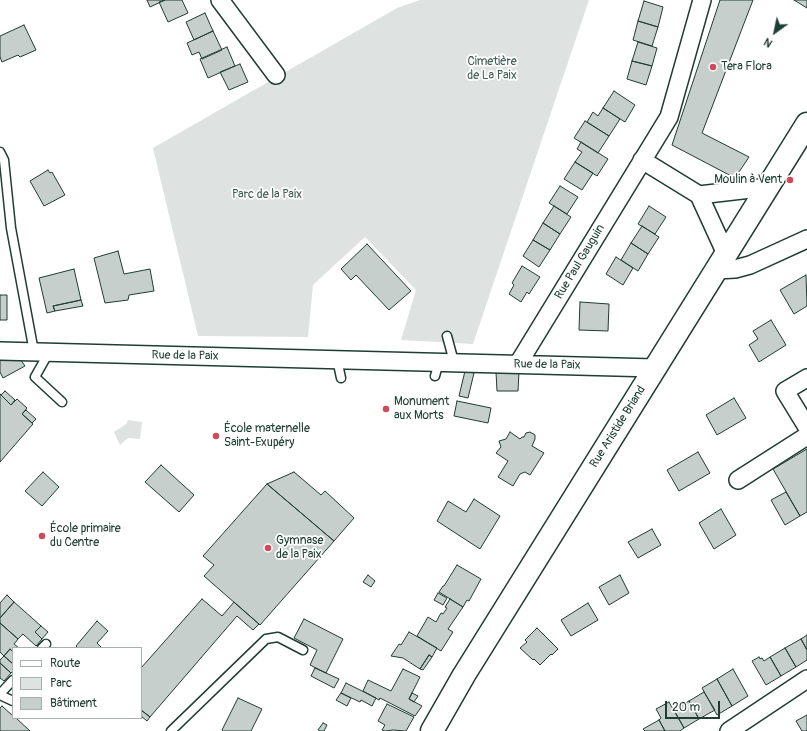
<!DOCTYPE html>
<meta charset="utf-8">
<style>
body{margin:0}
#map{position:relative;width:807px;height:731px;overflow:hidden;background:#fff;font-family:Pangolin,sans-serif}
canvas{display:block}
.legend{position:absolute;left:12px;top:647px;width:130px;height:72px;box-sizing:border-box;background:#fff;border:1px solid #a5b1ae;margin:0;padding:5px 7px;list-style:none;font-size:12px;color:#1f3d34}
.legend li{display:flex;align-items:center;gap:8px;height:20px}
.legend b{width:20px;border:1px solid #a5b1ae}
.north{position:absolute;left:755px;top:12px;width:40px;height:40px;-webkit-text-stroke:3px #fff;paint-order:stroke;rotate:213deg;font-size:11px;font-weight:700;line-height:16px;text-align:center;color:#1f3d34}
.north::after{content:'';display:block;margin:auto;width:14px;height:18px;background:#1f3d34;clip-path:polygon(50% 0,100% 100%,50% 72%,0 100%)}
.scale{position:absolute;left:665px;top:701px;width:55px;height:18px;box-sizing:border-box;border:2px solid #1f3d34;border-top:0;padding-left:5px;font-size:12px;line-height:14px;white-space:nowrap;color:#1f3d34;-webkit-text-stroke:3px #fff;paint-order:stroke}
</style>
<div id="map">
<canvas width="807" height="731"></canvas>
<ul class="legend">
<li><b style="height:5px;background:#fff"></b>Route</li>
<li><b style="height:11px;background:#dee3e2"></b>Parc</li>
<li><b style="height:11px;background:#c7cfcc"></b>Bâtiment</li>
</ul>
<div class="north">N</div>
<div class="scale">20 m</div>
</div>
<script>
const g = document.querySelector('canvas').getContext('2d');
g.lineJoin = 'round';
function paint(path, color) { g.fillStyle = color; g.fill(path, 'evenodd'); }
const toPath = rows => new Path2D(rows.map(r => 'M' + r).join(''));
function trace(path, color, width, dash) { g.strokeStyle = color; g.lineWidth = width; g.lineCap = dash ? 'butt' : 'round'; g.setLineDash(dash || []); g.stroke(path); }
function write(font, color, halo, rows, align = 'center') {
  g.font = font + ' Pangolin,sans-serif'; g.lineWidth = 3.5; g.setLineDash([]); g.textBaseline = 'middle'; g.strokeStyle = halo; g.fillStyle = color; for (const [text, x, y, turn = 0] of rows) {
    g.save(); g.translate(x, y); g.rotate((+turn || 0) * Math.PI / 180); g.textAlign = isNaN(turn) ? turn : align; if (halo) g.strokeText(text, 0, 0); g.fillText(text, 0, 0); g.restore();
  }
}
paint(toPath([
 [420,0,589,0,473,344,401,340,416,290,365,237,313,285,308,337,198,336,153,148,397,8],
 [128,420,142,422,140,439,128,438,120,445,114,432,126,424]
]), '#dee3e2');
const building = toPath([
 [147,0,165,0,150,7,147,0],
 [165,0,182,0,188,13,168,22,159,2,165,0],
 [720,0,753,0,702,133,749,157,735,178,672,145,720,0],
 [794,0,807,0,807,8,794,0],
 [644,1,663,7,658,27,638,21,644,1],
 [205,13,213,31,194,40,186,22,205,13],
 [638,21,658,27,652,46,633,40,638,21],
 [24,25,36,50,20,57,18,55,2,62,0,57,0,36,24,25],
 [213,31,222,50,202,59,199,52,192,55,187,43,213,31],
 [638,42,657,48,652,66,632,61,638,42],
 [227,47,235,66,208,78,200,59,227,47],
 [632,61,652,66,646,85,627,79,632,61],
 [240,64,248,82,229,90,220,72,240,64],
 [614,91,635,105,625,122,603,108,614,91],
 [603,108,620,119,609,136,587,122,593,112,598,116,603,108],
 [585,121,609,136,598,153,574,138,585,121],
 [581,142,608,159,597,176,575,162,582,152,577,149,581,142],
 [575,162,593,173,582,190,564,179,575,162],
 [48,170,50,173,52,172,65,195,44,206,30,181,48,170],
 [560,186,578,197,567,214,549,203,560,186],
 [554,206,571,217,560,234,543,223,554,206],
 [649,206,666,217,655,234,638,224,649,206],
 [543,223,560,234,550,250,533,240,543,223],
 [642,226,659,237,648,254,631,243,642,226],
 [533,240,550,250,539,267,523,256,533,240],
 [631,243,648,254,638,271,621,260,631,243],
 [367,244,411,291,389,310,356,275,351,280,341,269,367,244],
 [118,251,124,274,150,269,154,291,129,295,128,300,105,303,94,258,118,251],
 [616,257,633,268,623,285,606,274,616,257],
 [522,266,540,277,529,294,527,292,521,302,509,294,514,285,512,283,522,266],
 [74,269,81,300,53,306,55,311,47,313,39,278,74,269],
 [806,275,807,306,794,314,780,290,806,275],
 [0,295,7,295,7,320,0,320,0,295],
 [81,300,83,306,55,311,53,306,81,300],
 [580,302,609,304,608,331,579,330,580,302],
 [771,320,786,345,759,362,749,345,758,339,753,331,771,320],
 [0,355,18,356,25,366,3,378,0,372,0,355],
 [465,371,474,373,468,398,459,396,465,371],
 [496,372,519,372,518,391,497,391,496,372],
 [5,391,15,400,11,405,1,395,5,391],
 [0,394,11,405,17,399,27,408,22,414,33,424,0,462,0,394],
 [734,398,746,418,717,435,706,415,734,398],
 [457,401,491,408,488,423,454,416,457,401],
 [26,410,36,419,32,423,22,414,26,410],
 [510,432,520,439,522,437,524,437,526,433,530,432,535,435,535,439,532,446,544,453,530,475,525,472,520,474,513,486,498,477,508,461,496,453,501,447,499,441,506,439,510,432],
 [807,449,807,512,800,516,773,469,807,449],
 [698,452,710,473,679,491,667,470,698,452],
 [161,465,194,495,179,512,145,482,161,465],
 [43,472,59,487,42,506,25,491,43,472],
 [294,472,321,495,325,491,354,518,334,541,267,484,294,472],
 [267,484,334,541,260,625,204,576,214,565,203,556,267,484],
 [786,492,800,516,785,525,771,500,786,492],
 [474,499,500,516,480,549,437,521,448,501,466,512,474,499],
 [721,509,736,535,714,549,699,523,721,509],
 [652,529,661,545,638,558,628,542,652,529],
 [457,565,481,579,469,601,467,600,463,607,439,592,443,586,444,586,457,565],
 [368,575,375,581,371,587,363,582,368,575],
 [620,575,629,593,609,605,599,587,620,575],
 [438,593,447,598,443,605,434,600,438,593],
 [7,595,14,602,0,618,0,603,7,595],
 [202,599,222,616,234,602,259,624,253,630,237,616,150,717,141,710,141,668,202,599],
 [450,599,463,607,448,629,453,632,441,651,417,636,428,617,436,622,441,613,443,614,447,608,445,607,450,599],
 [14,602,41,626,35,632,42,639,36,646,23,634,18,639,0,623,0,618,14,602],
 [588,603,598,620,571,636,561,620,588,603],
 [304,619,343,639,326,673,310,665,317,650,294,638,304,619],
 [97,621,108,631,97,643,102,648,78,648,76,646,97,621],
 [0,623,18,639,14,644,19,648,13,648,13,652,10,649,4,656,0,652,0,623],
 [41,626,48,632,42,639,35,632,41,626],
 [537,628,558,649,552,655,551,654,540,665,534,659,533,660,520,648,527,642,525,640,537,628],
 [409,632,437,648,432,657,429,655,420,669,403,658,391,656,399,644,401,645,409,632],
 [807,635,807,650,801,639,807,635],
 [801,639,807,650,807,660,796,667,785,648,801,639],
 [785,648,796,667,781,676,770,657,785,648],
 [10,649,13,652,13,664,4,656,10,649],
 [429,655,432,657,423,670,420,669,429,655],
 [4,656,13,664,13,671,11,673,0,663,0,660,4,656],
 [759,657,760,659,762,658,764,661,770,657,781,676,766,685,752,661,759,657],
 [0,663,11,673,4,681,0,678,0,663],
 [315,668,339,679,334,688,311,676,315,668],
 [403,669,420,677,409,699,422,706,415,716,380,698,379,700,363,691,368,680,391,691,403,669],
 [733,669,748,696,732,706,717,679,733,669],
 [717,679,732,706,717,715,702,688,717,679],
 [346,683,376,698,372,706,361,700,360,702,341,693,346,683],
 [704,692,715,710,699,719,689,701,704,692],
 [341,693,351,698,347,706,336,700,341,693],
 [412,693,418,696,414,702,409,699,412,693],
 [238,698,262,709,251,731,223,731,222,730,238,698],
 [689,701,699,719,684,728,674,710,689,701],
 [669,702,684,728,680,731,665,731,659,720,661,718,656,709,669,702],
 [387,704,414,717,406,731,393,730,385,731,382,730,385,725,378,721,387,704],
 [2,706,13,716,13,718,16,718,30,731,0,731,0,708,2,706],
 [141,710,150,717,147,721,141,716,141,710],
 [807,715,807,731,802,731,796,721,807,715],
 [659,720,665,731,645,731,643,729,659,720],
 [323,723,327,725,324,731,320,731,318,730,323,723]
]);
paint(building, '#c7cfcc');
trace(building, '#1f3d34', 1);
const lane = toPath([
 [0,152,4,160,11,228,34,352],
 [447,336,454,362],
 [49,352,35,377,62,402],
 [337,359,341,378],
 [435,376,439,362],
 [42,648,46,644],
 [0,694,13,680],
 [0,695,13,701],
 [171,731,266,639,278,637,303,650]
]);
const street = toPath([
 [220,0,276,75],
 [642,160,699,195,726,254],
 [699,195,768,187],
 [716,270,735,269,750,265,807,239],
 [0,351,655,368],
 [518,364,669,117,702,0],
 [807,378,785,391,807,427],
 [738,480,807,436],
 [729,731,807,679]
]);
const secondary = toPath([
 [432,731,464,675,807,124]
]);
trace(lane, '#1f3d34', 11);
trace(street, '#1f3d34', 20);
trace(secondary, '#1f3d34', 25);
trace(lane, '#fff', 8);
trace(street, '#fff', 17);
trace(secondary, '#fff', 22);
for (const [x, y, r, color] of [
 [713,67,4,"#d1495b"],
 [790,180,4,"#d1495b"],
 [386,409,4,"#d1495b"],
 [216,436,4,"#d1495b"],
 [42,536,4,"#d1495b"],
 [268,548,4,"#d1495b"]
]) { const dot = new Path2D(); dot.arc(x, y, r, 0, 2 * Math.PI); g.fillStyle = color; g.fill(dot); trace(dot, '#fff', 1.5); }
write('12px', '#455e57', '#fff', [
 ["Cimetière",492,62],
 ["de La Paix",492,76],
 ["Parc de la Paix",267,195]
]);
write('12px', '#1f3d34', '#fff', [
 ["Tera Flora",721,67],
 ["Moulin à Vent",782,180,"right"],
 ["Monument",394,402],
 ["aux Morts",394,416],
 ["École maternelle",224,429],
 ["Saint-Exupéry",224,443],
 ["École primaire",50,529],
 ["du Centre",50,543],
 ["Gymnase",276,541],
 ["de la Paix",276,555]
], 'left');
write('12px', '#1f3d34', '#fff', [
 ["Rue Paul Gauguin",580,262,-59],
 ["Rue de la Paix",185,356,1],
 ["Rue de la Paix",547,365,1],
 ["Rue Aristide Briand",618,427,-58]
]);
</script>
